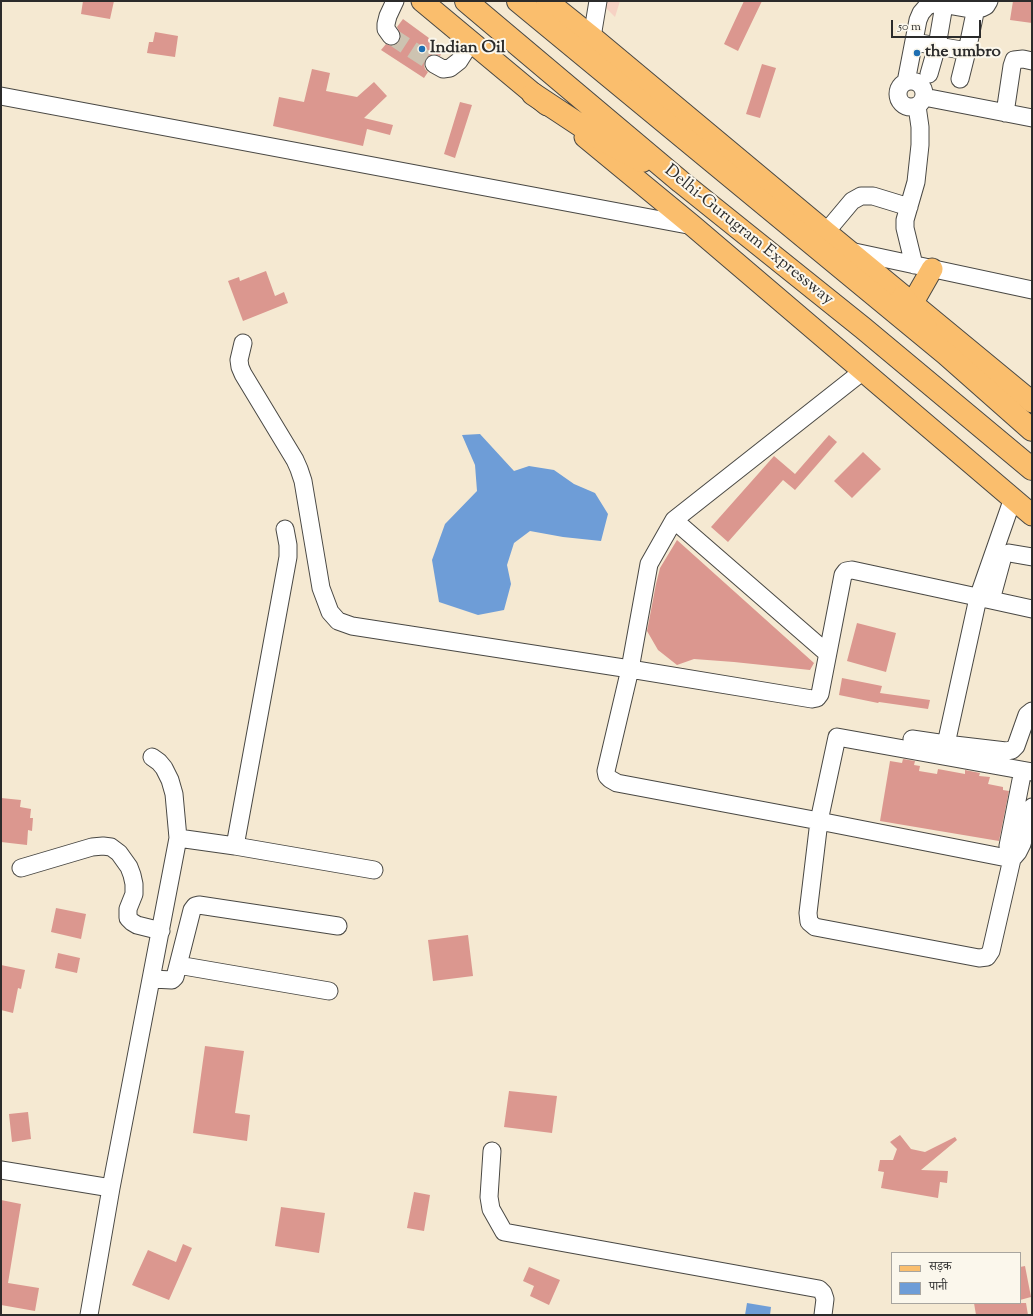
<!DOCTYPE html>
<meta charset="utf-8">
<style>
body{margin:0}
#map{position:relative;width:1033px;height:1316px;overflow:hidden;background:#f5e9d2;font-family:"Sorts Mill Goudy","Noto Serif Devanagari",serif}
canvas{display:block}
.frame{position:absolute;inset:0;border:2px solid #2b2b2b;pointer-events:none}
.legend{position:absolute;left:891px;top:1252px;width:130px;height:52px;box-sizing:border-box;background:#fbf7ec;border:1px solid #a8a59f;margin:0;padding:5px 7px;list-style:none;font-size:12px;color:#2b2b2b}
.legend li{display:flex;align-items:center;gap:8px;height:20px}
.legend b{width:20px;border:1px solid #a8a59f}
.scale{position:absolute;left:891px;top:20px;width:90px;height:18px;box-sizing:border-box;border:2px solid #2b2b2b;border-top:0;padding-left:5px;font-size:12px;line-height:14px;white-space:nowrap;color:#2b2b2b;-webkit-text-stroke:3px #fbf7ec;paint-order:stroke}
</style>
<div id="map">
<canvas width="1033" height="1316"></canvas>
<div class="frame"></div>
<ul class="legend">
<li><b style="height:5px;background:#fabe6d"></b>सड़क</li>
<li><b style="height:11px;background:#6e9dd7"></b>पानी</li>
</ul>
<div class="scale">50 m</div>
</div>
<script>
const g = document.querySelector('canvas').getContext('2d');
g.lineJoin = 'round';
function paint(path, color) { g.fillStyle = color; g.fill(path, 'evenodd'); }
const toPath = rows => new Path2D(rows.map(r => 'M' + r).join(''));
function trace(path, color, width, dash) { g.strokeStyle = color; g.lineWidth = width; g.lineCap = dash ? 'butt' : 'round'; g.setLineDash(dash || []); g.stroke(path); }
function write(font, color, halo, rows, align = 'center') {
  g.font = font + ' "Sorts Mill Goudy",serif'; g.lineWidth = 4; g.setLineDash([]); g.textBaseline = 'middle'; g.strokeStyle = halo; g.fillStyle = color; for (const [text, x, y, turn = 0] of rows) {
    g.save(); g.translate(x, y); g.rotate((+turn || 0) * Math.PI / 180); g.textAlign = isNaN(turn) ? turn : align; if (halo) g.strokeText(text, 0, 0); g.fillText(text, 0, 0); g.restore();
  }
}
paint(toPath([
 [599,1,620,1,615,17]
]), '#f6d2c4');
paint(toPath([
 [480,434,514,471,529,466,554,470,574,484,595,493,608,514,601,541,563,537,530,531,514,543,507,565,511,584,504,610,478,615,439,602,432,560,445,524,477,491,475,465,462,435],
 [747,1303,771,1307,770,1315,745,1315]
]), '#6e9dd7');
paint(toPath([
 [83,1,114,1,110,19,81,14],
 [744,1,762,1,738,51,724,44],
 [1013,1,1032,1,1032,23,1010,20],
 [403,19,444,49,440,56,433,54,429,56,425,59,424,65,425,69,428,72,424,78,381,50,386,44,392,46,396,44,400,40,401,35,397,27],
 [155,32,178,36,175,57,147,53,149,42,153,42],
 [762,64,776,68,760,118,746,114],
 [312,69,330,73,326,91,357,97,374,82,387,96,364,118,393,125,390,135,367,129,363,146,273,126,279,97,304,102],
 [460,102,472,105,455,158,444,154],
 [266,271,275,296,284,292,288,303,243,321,228,281,239,277,240,281],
 [829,435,837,442,795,490,783,480,728,542,711,527,774,456,795,474],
 [863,452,881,469,852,498,834,481],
 [677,540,814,663,810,670,734,662,694,659,677,665,658,650,647,631,648,626,656,584,660,568],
 [857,623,896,633,886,672,847,661],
 [842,678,882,686,880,693,930,700,928,709,879,702,878,703,839,695],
 [903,759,915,761,914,765,920,766,919,771,937,774,938,769,965,774,965,770,980,773,979,776,990,777,988,784,1003,787,1003,790,1009,791,999,841,880,821,890,761,902,763],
 [1,798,21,800,20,807,31,809,30,818,33,818,32,831,28,830,27,845,1,842],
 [56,908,86,914,81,939,51,932],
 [468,935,473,976,433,981,428,940],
 [58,953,80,958,77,973,55,968],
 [1,965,25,970,21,989,18,988,13,1013,1,1010],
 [205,1046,244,1051,235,1113,250,1115,247,1141,193,1133],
 [509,1091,557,1096,552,1133,504,1127],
 [28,1112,31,1139,12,1142,9,1114],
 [900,1135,911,1149,925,1152,955,1137,957,1140,921,1170,948,1171,947,1183,940,1182,938,1198,881,1188,884,1172,878,1171,880,1160,893,1160,897,1149,890,1142],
 [414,1192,430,1195,424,1231,407,1228],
 [1,1200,21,1204,8,1283,39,1288,35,1311,1,1305],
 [281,1207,325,1213,319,1253,275,1246],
 [183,1244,192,1248,169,1300,132,1285,148,1250,176,1262],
 [1025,1266,1031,1297,1020,1300,1020,1267],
 [529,1267,560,1280,549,1305,530,1296,534,1286,523,1281],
 [974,1303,1026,1303,1028,1315,976,1315]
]), '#db978f');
trace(toPath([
 [391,36,434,64]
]), '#cdc3b1', 17, [17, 8]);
const minor = toPath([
 [391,36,386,29,386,24,388,16,395,1],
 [592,37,598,1],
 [914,42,967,51,976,8],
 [434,64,443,69,450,68,459,61,471,42],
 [929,74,937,46,944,5],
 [960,79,967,51],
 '898 94a13 13 0 1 1 26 0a13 13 0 1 1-26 0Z',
 [906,82,918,20,921,13,927,6,936,3,970,9,982,8,986,6,989,1],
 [1,96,693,226],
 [924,97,1032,118],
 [1005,113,1012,66,1014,60,1023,59,1032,61],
 [826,232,852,201,861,196,873,196,909,207],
 [850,251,1032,290],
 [914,265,905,228,905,220,916,182,920,145,920,127,917,106],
 [243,343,239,360,240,367,243,374,295,460,299,469,303,481,321,588,330,612,338,621,352,626,630,669,812,699,817,698,820,694,843,575,846,571,852,570,991,600],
 [863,371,674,520,649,564,630,669,606,771,607,776,610,779,617,783,819,821,1012,859],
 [674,520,827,653],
 [1032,557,1009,553,1003,556,991,600,1032,609],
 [912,739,946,744,978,598,1013,498],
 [946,744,1006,751,1012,750,1016,746,1027,715,1032,711],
 [152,757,159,762,164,768,170,780,174,794,178,838],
 [1032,772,837,737,819,821,808,913,809,922,815,927,979,958,987,957,991,951,1012,859,1018,852,1022,844,1032,807],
 [235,846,374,870],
 [1012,857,1008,846,1021,780],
 [21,868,92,847,103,846,111,847,119,853,129,867,132,875,134,884,134,894,128,909,128,918,132,922,137,925,161,931],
 [178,965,329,991],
 [152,979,172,980,175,977,192,910,195,906,199,905,338,926],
 [492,1151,489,1197,491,1209,504,1232,819,1289,823,1293,825,1299,823,1315],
 [1,1170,111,1188],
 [89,1315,111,1188,178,838,235,846,288,557,288,545,285,529]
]);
const major = toPath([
 [422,1,547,105],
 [547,1,592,37,826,232,1032,402],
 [585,137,693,226,1032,515],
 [912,304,932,269]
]);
const highway = toPath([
 [466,1,681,182,863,328,1032,469],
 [518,1,946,354,1032,430],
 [533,94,601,139,642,161],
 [903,297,926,328]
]);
trace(minor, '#494844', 19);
trace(major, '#494844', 23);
trace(highway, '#494844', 24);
trace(minor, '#fff', 17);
trace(major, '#fabe6d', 21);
trace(highway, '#fabe6d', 22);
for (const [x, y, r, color] of [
 [422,49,4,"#1f6fb2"],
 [917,53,4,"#1f6fb2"]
]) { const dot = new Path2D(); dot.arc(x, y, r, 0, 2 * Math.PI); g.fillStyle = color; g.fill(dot); trace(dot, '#fbf7ec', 1.5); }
write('bold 17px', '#2b2b2b', '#fbf7ec', [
 ["Indian Oil",430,49],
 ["the umbro",925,53]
], 'left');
write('17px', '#2b2b2b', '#fbf7ec', [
 ["Delhi-Gurugram Expressway",748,236,39]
]);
</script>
